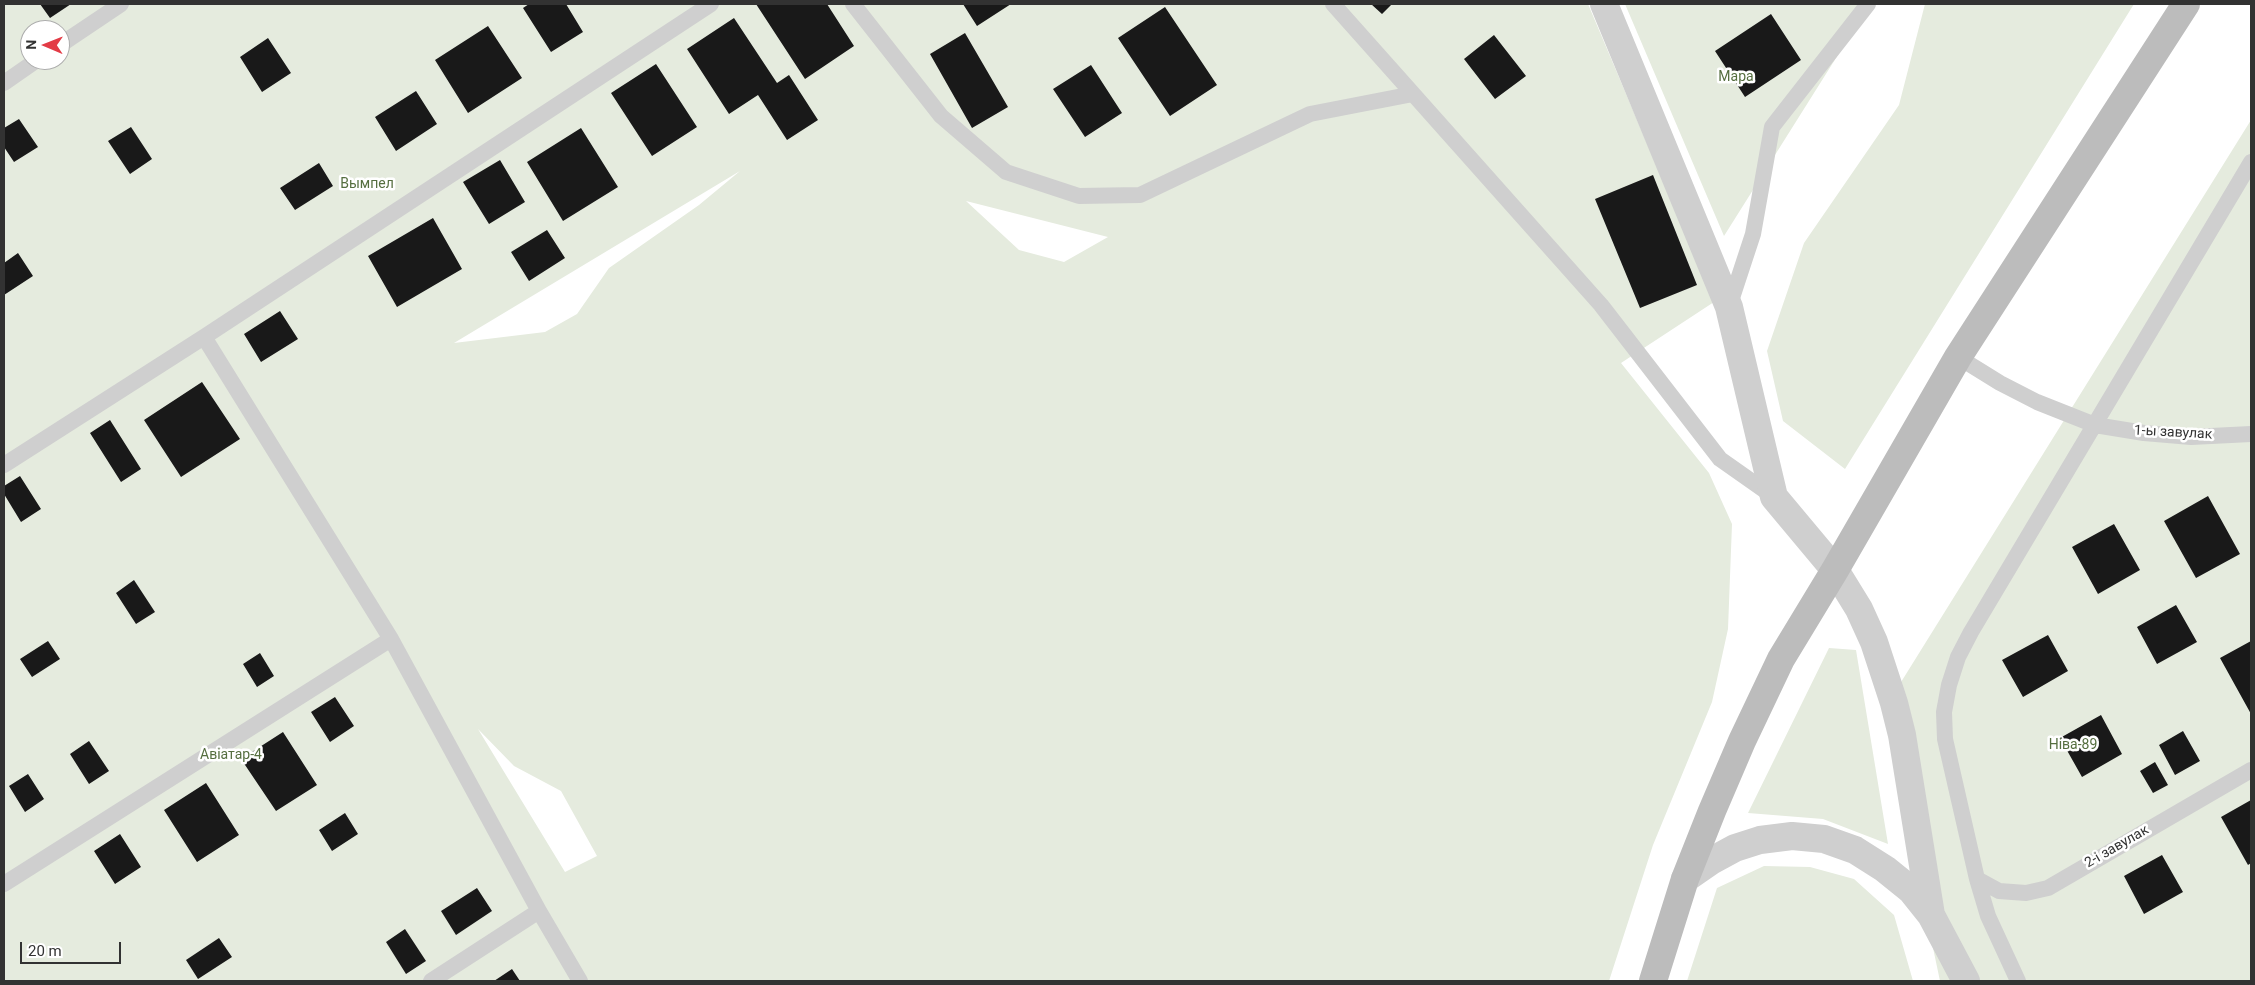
<!DOCTYPE html>
<meta charset="utf-8">
<style>
body{margin:0}
#map{position:relative;width:2255px;height:985px;overflow:hidden;background:#fff;font-family:Roboto,sans-serif}
canvas{display:block}
.frame{position:absolute;inset:0;border:5px solid #323232;pointer-events:none}
.north{position:absolute;left:20px;top:20px;width:50px;height:50px;box-sizing:border-box;background:#fff;border:1px solid #adadad;border-radius:50%;rotate:271deg;font-size:14px;font-weight:700;line-height:20px;text-align:center;color:#323232}
.north::after{content:'';display:block;margin:auto;width:18px;height:22px;background:#e33b46;clip-path:polygon(50% 0,100% 100%,50% 72%,0 100%)}
.scale{position:absolute;left:20px;top:942px;width:101px;height:22px;box-sizing:border-box;border:2px solid #323232;border-top:0;padding-left:6px;font-size:15px;line-height:18px;white-space:nowrap;color:#323232;-webkit-text-stroke:4px #fff;paint-order:stroke}
</style>
<div id="map">
<canvas width="2255" height="985"></canvas>
<div class="frame"></div>
<div class="north">N</div>
<div class="scale">20 m</div>
</div>
<script>
const g = document.querySelector('canvas').getContext('2d');
g.lineJoin = 'round';
function paint(path, color) { g.fillStyle = color; g.fill(path, 'evenodd'); }
const toPath = rows => new Path2D(rows.map(r => 'M' + r).join(''));
function trace(path, color, width, dash) { g.strokeStyle = color; g.lineWidth = width; g.lineCap = dash ? 'butt' : 'round'; g.setLineDash(dash || []); g.stroke(path); }
function write(font, color, halo, rows, align = 'center') {
  g.font = font + ' Roboto,sans-serif'; g.lineWidth = 5; g.setLineDash([]); g.textBaseline = 'middle'; g.strokeStyle = halo; g.fillStyle = color; for (const [text, x, y, turn = 0] of rows) {
    g.save(); g.translate(x, y); g.rotate((+turn || 0) * Math.PI / 180); g.textAlign = isNaN(turn) ? turn : align; if (halo) g.strokeText(text, 0, 0); g.fillText(text, 0, 0); g.restore();
  }
}
paint(toPath([
 [4,4,1588,4,1714,302,1621,363,1709,473,1732,524,1728,629,1712,702,1653,845,1609,981,4,981],
 [30,30,60,30,60,60,30,60],
 [740,171,699,205,609,268,577,314,545,332,454,343],
 [966,201,1108,237,1064,262,1019,250],
 [478,729,514,766,561,791,597,856,565,872],
 [1625,4,1870,4,1724,236],
 [1925,4,2134,4,1845,469,1783,421,1767,351,1804,243,1899,105],
 [2251,120,2251,981,1940,981,1883,711],
 [1829,648,1856,650,1888,844,1823,819,1748,813],
 [1764,866,1810,867,1854,879,1894,915,1913,981,1687,981,1717,888]
]), '#e5ebde');
paint(toPath([
 [40,4,71,4,50,18],
 [529,4,566,4,583,32,551,52,523,8],
 [756,4,827,4,854,46,805,79],
 [963,4,1011,4,977,26],
 [1371,4,1392,4,1382,14],
 [1165,7,1217,85,1170,116,1118,38],
 [1771,14,1801,60,1745,97,1715,51],
 [734,18,777,83,789,75,818,120,787,140,758,95,729,114,687,49],
 [488,26,522,78,468,113,435,60],
 [965,33,1008,107,972,128,930,54],
 [1494,35,1526,76,1495,99,1464,59],
 [268,38,291,73,262,92,240,57],
 [656,64,697,127,652,156,611,93],
 [1091,65,1122,113,1085,137,1053,89],
 [416,91,437,124,396,151,375,117],
 [19,119,38,147,14,162,4,147,4,128],
 [131,127,152,159,130,174,108,141],
 [581,128,618,187,563,221,527,162],
 [500,160,525,202,489,224,463,182],
 [319,163,333,186,295,210,280,188],
 [1653,175,1697,285,1640,308,1595,199],
 [433,218,462,269,397,307,368,256],
 [547,230,565,258,529,281,511,252],
 [18,253,33,276,4,295,4,263],
 [280,311,298,339,261,362,244,334],
 [202,382,240,439,181,477,144,420],
 [110,420,141,469,121,482,90,433],
 [20,476,41,509,21,522,4,494,4,486],
 [2208,496,2240,554,2196,578,2164,521],
 [2114,524,2140,570,2098,594,2072,547],
 [134,580,155,612,136,624,116,593],
 [2176,605,2197,642,2157,664,2137,627],
 [2048,635,2068,671,2023,697,2002,660],
 [48,641,60,659,32,677,20,659],
 [2251,641,2251,714,2220,658],
 [260,653,274,676,257,687,243,664],
 [335,697,354,726,330,742,311,712],
 [2101,715,2122,754,2082,777,2060,738],
 [2183,731,2200,761,2175,775,2159,745],
 [283,732,317,785,276,811,241,759],
 [89,741,109,771,89,784,70,754],
 [2155,762,2168,785,2153,793,2140,771],
 [28,774,44,799,25,812,9,786],
 [206,783,239,835,197,862,164,810],
 [2251,800,2251,863,2248,865,2221,817],
 [345,813,358,834,332,851,319,830],
 [120,834,141,867,115,884,94,851],
 [2162,855,2183,892,2144,914,2124,876],
 [477,888,492,911,456,935,441,911],
 [405,929,426,961,406,974,386,942],
 [219,938,232,957,198,979,186,960],
 [512,969,520,981,494,981]
]), '#191919');
trace(toPath([
 [853,4,941,116,1006,172,1079,196,1140,195,1310,114,1413,94],
 [1333,4,1601,305,1720,459,1774,497],
 [60,45,121,4],
 [4,83,37,60],
 [1729,307,1753,234,1772,127,1868,4],
 [204,337,391,639,539,911,580,981],
 [1958,357,2000,383,2037,402,2095,425,2144,433,2191,437,2251,434],
 [4,465,204,337,711,4],
 [1977,879,1999,891,2026,893,2048,888,2251,770],
 [4,884,391,639],
 [431,981,539,911],
 [2018,981,1988,916,1977,879,1945,739,1944,712,1949,685,1958,657,1971,632,2251,162]
]), '#cfcfcf', 16);
trace(toPath([
 [1604,4,1729,307,1774,497,1835,570,1859,609,1874,642,1894,703,1902,735,1931,915,1966,981],
 [1685,879,1711,861,1735,848,1760,840,1792,836,1824,839,1855,850,1885,869,1911,890,1931,915]
]), '#cfcfcf', 28);
trace(toPath([
 [1653,981,1685,879,1712,811,1742,741,1781,659,1835,570,1958,357,2186,4]
]), '#bcbcbc', 28);
write('14px', '#556e3f', '#fff', [
 ["Мара",1736,77],
 ["Вымпел",367,184],
 ["Ніва-89",2073,745],
 ["Авіатар-4",231,755]
]);
write('14px', '#323232', '#fff', [
 ["1-ы завулак",2173,433,3],
 ["2-і завулак",2117,847,-30]
]);
</script>
